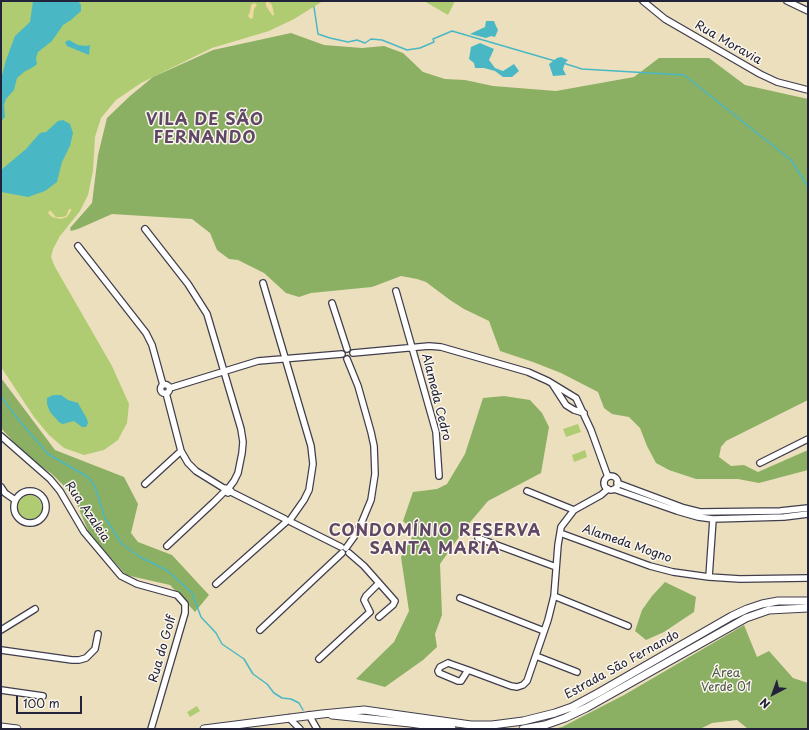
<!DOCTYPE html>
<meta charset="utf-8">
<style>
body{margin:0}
#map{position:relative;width:809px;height:730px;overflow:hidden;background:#ecdfbd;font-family:"Playpen Sans",sans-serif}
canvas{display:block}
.frame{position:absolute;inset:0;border:2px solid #22223b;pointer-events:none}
.north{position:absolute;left:753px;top:674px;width:40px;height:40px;-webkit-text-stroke:3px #fbf7ec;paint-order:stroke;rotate:221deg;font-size:11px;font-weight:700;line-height:16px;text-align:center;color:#22223b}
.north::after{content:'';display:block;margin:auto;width:14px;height:18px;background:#22223b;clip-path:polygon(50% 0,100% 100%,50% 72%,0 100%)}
.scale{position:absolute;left:16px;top:696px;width:66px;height:18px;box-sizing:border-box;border:2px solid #22223b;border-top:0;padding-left:5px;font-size:12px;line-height:14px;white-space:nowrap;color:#22223b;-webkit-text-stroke:3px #fbf7ec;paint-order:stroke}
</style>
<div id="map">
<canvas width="809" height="730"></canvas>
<div class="frame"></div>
<div class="north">N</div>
<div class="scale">100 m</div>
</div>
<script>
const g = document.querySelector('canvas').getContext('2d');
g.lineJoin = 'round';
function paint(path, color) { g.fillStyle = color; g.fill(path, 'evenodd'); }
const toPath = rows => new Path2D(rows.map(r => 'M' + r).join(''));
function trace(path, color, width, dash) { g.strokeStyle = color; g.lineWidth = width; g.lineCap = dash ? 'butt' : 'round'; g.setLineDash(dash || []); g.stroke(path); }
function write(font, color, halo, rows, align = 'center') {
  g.font = font + ' "Playpen Sans",sans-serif'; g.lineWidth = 3; g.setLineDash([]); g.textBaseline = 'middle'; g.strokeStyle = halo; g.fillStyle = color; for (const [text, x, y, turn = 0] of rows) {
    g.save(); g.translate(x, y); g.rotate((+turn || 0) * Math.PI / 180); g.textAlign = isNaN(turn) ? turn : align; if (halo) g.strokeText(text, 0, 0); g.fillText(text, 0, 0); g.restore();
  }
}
paint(toPath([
 [1,1,323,1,294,19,269,31,212,48,141,83,116,100,101,118,95,137,93,171,88,195,80,211,60,236,53,249,51,257,55,267,112,366,129,404,127,423,118,440,104,450,84,455,64,448,49,435,34,417,1,367],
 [424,1,455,1,448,15],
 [578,424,581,432,566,437,563,429],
 [585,450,587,457,574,462,572,455],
 '16 508a13 13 0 1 1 26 0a13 13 0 1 1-26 0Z',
 [197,706,200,711,190,717,187,712]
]), '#afcc72');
paint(toPath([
 [291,33,324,45,362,48,384,46,403,53,423,72,445,79,465,80,493,86,556,91,634,77,659,58,709,58,745,85,808,99,808,400,726,441,721,447,719,457,731,466,744,465,758,472,808,450,808,470,759,483,738,479,696,479,669,470,656,463,647,446,640,428,629,417,612,414,604,408,598,392,561,373,533,362,500,351,489,321,464,309,450,300,426,282,417,279,401,276,372,287,311,293,299,297,286,293,264,273,238,260,229,259,217,250,210,233,192,219,112,214,78,229,71,231,70,228,92,203,98,155,107,118,130,96,153,77,213,50],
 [1,378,55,450,124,477,138,504,131,533,138,542,172,555,209,595,195,612,170,585,126,575,89,533,73,495,52,474,26,456,1,428],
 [504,396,530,400,542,413,549,427,541,473,488,501,466,527,440,564,442,615,435,634,437,647,423,660,385,687,356,679,394,642,409,611,401,557,415,532,403,521,413,492,437,489,447,484,465,454,483,398],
 [665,582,696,597,694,612,664,632,646,640,635,631,642,610,652,596],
 [744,625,757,657,769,651,793,678,808,683,808,729,748,729,737,720,712,723,700,729,553,729,562,727,624,695]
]), '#8bb064');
paint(toPath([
 [266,2,269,2,272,5,274,14,273,16,266,6],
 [254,3,257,5,254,9,253,18,251,19,248,16,250,12,251,5],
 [69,209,71,209,71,211,67,217,61,219,52,217,48,213,50,210,56,217,62,217,66,216]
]), '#eeda9e');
paint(toPath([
 [33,1,78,1,81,5,81,11,71,20,63,25,52,41,38,52,36,58,37,64,35,66,24,72,17,78,14,90,6,99,4,105,5,117,1,121,1,79,6,60,15,36,30,22],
 [486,21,494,21,496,26,498,30,495,37,491,36,486,38,470,34,485,27],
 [69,40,78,45,86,46,90,45,89,55,67,46,65,42],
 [480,43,494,49,489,60,495,68,503,71,514,64,519,71,512,77,503,77,495,71,484,68,475,68,474,63,469,59,471,47],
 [561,57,568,60,565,63,563,69,566,75,553,76,549,64,557,58],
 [63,120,70,124,73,133,70,146,62,162,57,182,45,191,28,197,1,192,1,170,26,149,40,133,46,132,58,121],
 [53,395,61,395,68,400,78,403,87,419,88,423,86,427,82,427,74,421,63,424,60,423,50,412,47,404,47,398]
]), '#4ab8c4');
trace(toPath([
 [314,7,318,34,330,38,348,42,357,40,365,43,371,39,382,40,407,50,420,48,434,42,433,39,452,31,555,61],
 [563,63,582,69,684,75,791,160,808,187],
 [1,396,17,418,48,454,88,477,95,487,105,518,122,544,140,557,168,571,192,593,201,617,216,633,222,644,244,659,253,674,267,684,274,693,282,698,291,699,299,703,303,710]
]), '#4ab8c4', 1.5);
const minor = toPath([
 [643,1,665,19,760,74,777,82,808,90],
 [787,1,808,11],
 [145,229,188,284,207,314,241,429,243,442,242,453,238,473,234,481,228,489],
 [78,246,146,333,152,345,163,385],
 [263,283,311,446,313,464,309,490,304,500,290,520],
 [396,291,436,432,439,476],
 [332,303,347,349],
 [353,353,429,346,441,347,528,372,548,381,576,398,591,430,608,477],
 '160.5 389a4.5 4.5 0 1 1 9 0a4.5 4.5 0 1 1-9 0Z',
 [553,385,566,405,574,410,584,413],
 [170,388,258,361,342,354],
 [166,393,181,451,188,463,196,471,225,489],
 [1,436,50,479,60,491,84,532,121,576,137,584,177,595,185,604,185,613,151,729],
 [760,463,808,439],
 '604 483a7 7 0 1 1 14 0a7 7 0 1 1-14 0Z',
 [617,483,684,508,700,512,780,511,808,508],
 [145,484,181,451],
 [1,487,5,493,15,500],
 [614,489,677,511,698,517,713,519,784,517,808,514],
 [527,491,574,510],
 '14 507a16 16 0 1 1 32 0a16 16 0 1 1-32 0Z',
 [231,492,285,519],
 [291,522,341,547],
 [560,533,650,566,673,572,709,577,740,579,808,578],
 [478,538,556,567],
 [167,546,214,502,225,491,225,488,231,491,228,493,225,491],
 [346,548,354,537,361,524,371,500,375,474,374,446,371,432,358,386,347,359],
 [349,553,364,566,395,601,393,605,379,617],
 [709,577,713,519],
 [216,584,286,522],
 [554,596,628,626],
 [460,598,544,631],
 [1,630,35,609],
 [260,630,342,553],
 [1,650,72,660,79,660,86,658,95,649,98,634],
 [536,656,577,672],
 [319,659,370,612,364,600,366,596,379,583],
 [448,663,468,670,461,681,458,681,439,673,438,671,440,667,448,663],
 [468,670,511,686,517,687,523,685,527,681,548,620,554,596,558,545,561,527,574,510,601,495,608,489],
 [1,690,43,696],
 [309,715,317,729],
 [289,718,300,729]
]);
const major = toPath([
 [332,715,410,723,452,729],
 [1,727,17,729],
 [204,729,322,714,364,710,471,725,492,725,523,721,555,713,572,707,598,693,732,616,747,609,762,604,778,601,808,601],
 [523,729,545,725,565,718,586,708,746,618,769,610,808,608]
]);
trace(minor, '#403e4e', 8);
trace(major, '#403e4e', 9);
trace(minor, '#fff', 5.5);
trace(major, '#fff', 7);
write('12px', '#22223b', '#fbf7ec', [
 ["Rua Moravia",728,43,30],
 ["Alameda Cedro",436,397,76],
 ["Rua Azaleia",87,512,56],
 ["Alameda Mogno",627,544,19],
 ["Rua do Golf",163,649,-74],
 ["Estrada São Fernando",622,665,-29]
]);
write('12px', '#4c554c', '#fbf7ec', [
 ["Área",726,674],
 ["Verde 01",726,688]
]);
g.letterSpacing = '1px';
write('bold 16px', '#5f4765', '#fbf7ec', [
 ["VILA DE SÃO",205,121],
 ["FERNANDO",205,139],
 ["CONDOMÍNIO RESERVA",435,532],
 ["SANTA MARIA",435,550]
]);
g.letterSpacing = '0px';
</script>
